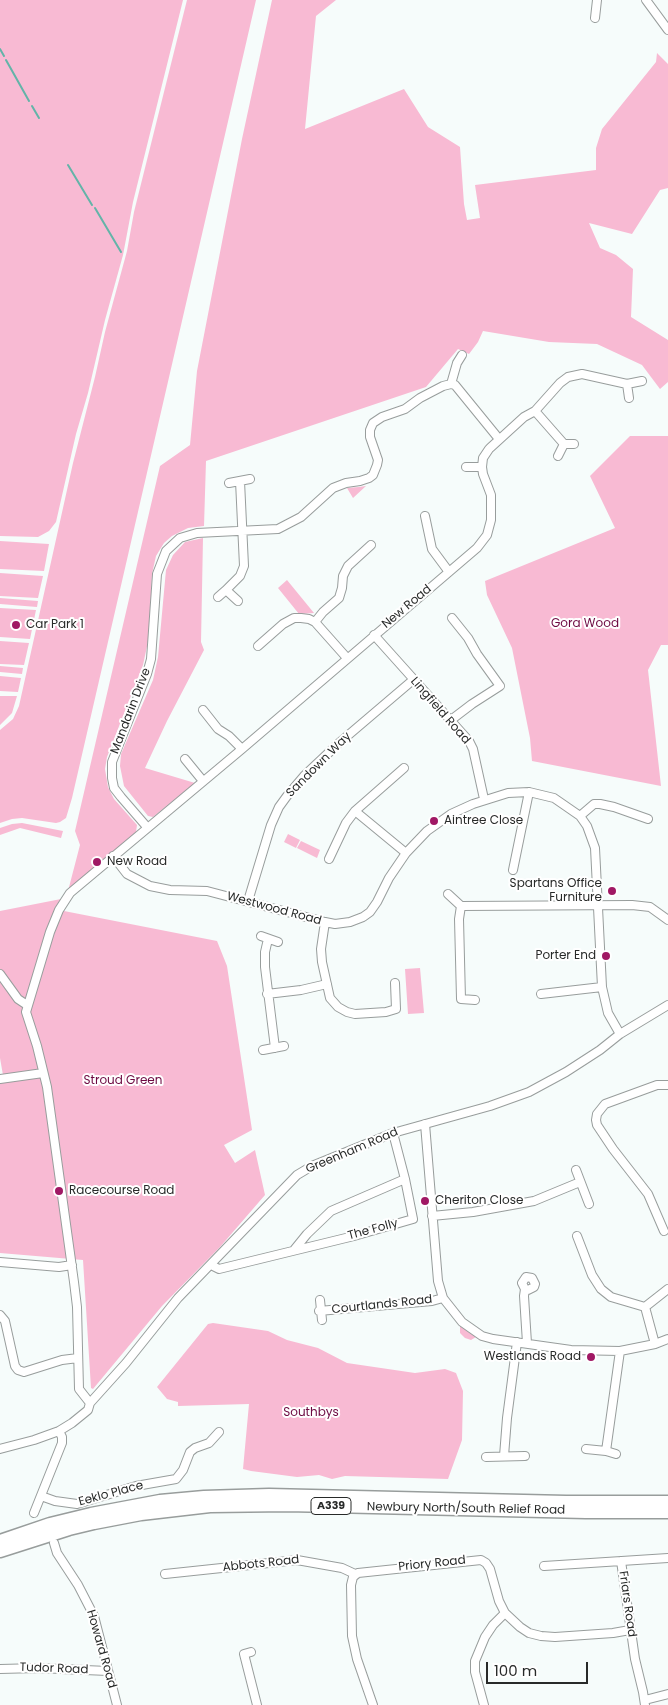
<!DOCTYPE html>
<style>
body{margin:0}
#map{position:relative;width:668px;height:1705px;overflow:hidden;background:#f6fcfb;font-family:Poppins,sans-serif}
canvas{display:block}
.scale{position:absolute;left:486px;top:1662px;width:102px;height:22px;box-sizing:border-box;border:2px solid #282a29;border-top:0;padding-left:6px;font-size:15px;line-height:18px;white-space:nowrap;color:#282a29;-webkit-text-stroke:4px #fff;paint-order:stroke}
</style>
<div id="map">
<canvas width="668" height="1705"></canvas>
<div class="scale">100 m</div>
</div>
<script>
const g = document.querySelector('canvas').getContext('2d');
g.lineJoin = 'round';
function paint(path, color) { g.fillStyle = color; g.fill(path, 'evenodd'); }
const toPath = rows => new Path2D(rows.map(r => 'M' + r).join(''));
function trace(path, color, width, dash) { g.strokeStyle = color; g.lineWidth = width; g.lineCap = dash ? 'butt' : 'round'; g.setLineDash(dash || []); g.stroke(path); }
function write(font, color, halo, rows, align = 'center') {
  g.font = font + ' Poppins,sans-serif'; g.lineWidth = 4; g.setLineDash([]); g.textBaseline = 'middle'; g.strokeStyle = halo; g.fillStyle = color; for (const [text, x, y, turn = 0] of rows) {
    g.save(); g.translate(x, y); g.rotate((+turn || 0) * Math.PI / 180); g.textAlign = isNaN(turn) ? turn : align; if (halo) g.strokeText(text, 0, 0); g.fillText(text, 0, 0); g.restore();
  }
}
paint(toPath([
 [0,0,183,0,133,202,123,255,105,320,88,393,76,434,56,522,49,531,38,537,0,536],
 [187,0,256,0,72,798,66,818,60,822,56,823,22,818,12,819,0,823,0,730,13,719,19,706,73,463,95,377,105,332,127,251,134,212],
 [272,0,336,0,316,16,305,129,404,89,428,127,460,147,464,204,467,220,480,218,475,185,596,170,596,148,602,129,656,62,657,53,668,64,668,188,660,190,632,234,589,223,600,248,616,255,633,269,631,317,668,340,668,382,660,389,642,365,597,344,549,342,483,331,478,342,469,354,458,349,426,387,206,461,204,526,188,528,172,536,164,543,156,556,152,574,149,637,143,665,107,757,105,769,108,787,114,799,137,825,136,832,68,891,80,845,75,831,160,466,190,445,197,371,242,139],
 [630,436,668,436,668,645,661,645,648,670,661,786,532,761,530,738,512,648,487,595,485,581,615,528,590,476],
 [366,486,353,498,347,488,359,487],
 [203,538,201,642,204,650,167,721,145,768,195,783,153,817,148,816,124,786,120,766,121,754,153,680,158,657,166,570,173,555,185,542],
 [0,541,49,544,44,571,0,569],
 [0,573,43,576,38,598,0,596],
 [287,580,314,613,299,614,278,588],
 [0,598,38,601,37,607,0,604],
 [0,608,36,610,30,639,0,637],
 [0,641,29,643,24,665,0,664],
 [0,666,23,668,22,674,0,672],
 [0,676,21,678,18,692,0,691],
 [0,696,17,696,12,713,0,725],
 [22,823,63,831,61,838,20,828,0,835,0,828,12,824],
 [288,834,300,840,296,848,284,842],
 [301,841,320,850,317,858,297,848],
 [61,899,64,911,217,941,227,966,252,1130,224,1145,235,1163,255,1150,265,1195,220,1247,162,1306,93,1389,91,1388,83,1260,0,1253,0,1082,4,1081,0,1058,0,911],
 [420,968,424,1013,408,1014,405,969],
 [213,1323,268,1331,287,1340,318,1348,347,1363,415,1373,445,1369,456,1373,463,1391,462,1440,448,1479,345,1476,332,1479,319,1475,297,1477,251,1471,243,1469,249,1404,178,1406,178,1402,167,1399,157,1387,208,1324],
 [460,1326,467,1331,476,1337,471,1340,465,1338,460,1333]
]), '#f8bad3');
trace(toPath([
 [0,49,4,56],
 [6,60,29,101],
 [32,106,39,118],
 [68,165,92,205],
 [95,208,121,252]
]), '#63b4a8', 2);
const minor = toPath([
 [646,0,668,30],
 [595,18,597,0],
 [451,384,457,363,462,355],
 [627,384,629,398],
 [535,411,564,444,558,456],
 [564,444,574,444],
 [490,448,524,417,535,411,560,383,568,377,582,374,627,384,642,381],
 [466,467,482,467],
 [229,483,250,479],
 [425,516,432,549,449,572],
 [226,590,240,576,244,566,240,481],
 [218,597,226,590,238,601],
 [315,622,323,612,339,598,342,588,343,576,348,566,371,545],
 [374,635,469,741,473,749,484,799],
 [258,646,283,624,294,618,301,618,309,619,315,622,347,658],
 [203,710,218,729,229,736,242,749],
 [451,720,472,704,500,686,477,654,468,638,452,618],
 [185,759,203,781],
 [355,811,406,853],
 [580,816,594,804,600,804,614,807,648,819],
 [147,827,121,797,114,788,112,778,112,762,147,674,151,659,157,574,166,551,180,538,197,533,278,529,301,517,333,488,346,483,360,481,369,478,373,475,377,465,378,460,370,437,370,430,373,423,382,417,405,409,420,398,443,386,451,384,455,385,499,439],
 [113,856,127,874,150,886,170,890,207,891,325,922,335,924,350,922,363,917,370,912,377,902,389,878,406,853,427,831,451,814,473,804,508,793,529,792,554,798,580,816,587,826,595,848,602,987,608,1013,620,1034],
 [329,859,346,823,355,811,404,768],
 [513,870,529,792],
 [448,894,461,906],
 [248,901,271,825,279,807,287,796,304,776,339,743,413,680],
 [325,922,321,949,322,962,330,998,338,1007,347,1012,355,1014,386,1012,396,1009,395,983],
 [261,936,278,942],
 [268,939,265,952,265,967,275,1048],
 [0,974,18,999,27,1005],
 [267,994,301,990,327,984],
 [541,994,602,987],
 [475,1000,461,999,459,919,461,906,632,905,650,907,668,920],
 [263,1050,284,1046],
 [0,1079,43,1073],
 [425,1124,438,1281,443,1298,462,1322,482,1336,493,1339,571,1350,620,1351,655,1344,668,1339],
 [576,1170,589,1204],
 [432,1216,473,1212,534,1201,580,1182],
 [664,1231,648,1194,613,1149,597,1125,596,1120,597,1114,605,1104,657,1085,668,1085],
 [577,1236,592,1275,601,1289,611,1297,645,1307,655,1344],
 [294,1250,307,1234,331,1211,405,1179],
 [0,1262,59,1267,72,1265],
 [211,1265,219,1269,354,1236,413,1219,405,1179,393,1133],
 [525,1289,528,1290,534,1287,535,1284,532,1278,526,1277,522,1283,525,1289,524,1296,527,1343],
 [320,1300,322,1320],
 [645,1307,668,1289],
 [319,1311,432,1301,443,1298],
 [0,1315,5,1321,15,1366,18,1370,24,1372,62,1360,78,1358],
 [90,1403,79,1389,77,1307,74,1282,47,1087,37,1046,26,1012,50,932,59,910,70,893,242,749,477,548,487,535,491,520,491,495,483,474,482,467,483,458,489,449],
 [0,1449,34,1440,59,1431,72,1423,88,1410,90,1403,126,1363,178,1298,297,1175,312,1166,393,1133,490,1106,529,1092,566,1072,600,1050,620,1034,668,1005],
 [586,1449,606,1451,616,1454],
 [606,1451,620,1351],
 [504,1456,507,1418,517,1342],
 [486,1457,525,1456],
 [41,1496,55,1501,77,1504,136,1486,176,1479,183,1470,190,1452,195,1448,209,1443,219,1432],
 [34,1513,62,1443,62,1437,59,1431],
 [54,1543,57,1553,78,1585,94,1616,117,1705],
 [621,1561,635,1659,643,1692,645,1705],
 [544,1566,668,1558],
 [165,1574,297,1560,342,1568,355,1574],
 [251,1652,244,1654,257,1705],
 [0,1669,38,1668,108,1671],
 [645,1700,668,1694],
 [373,1705,357,1659,352,1636,351,1585,353,1577,358,1573,481,1560,486,1563,490,1569,499,1601,505,1613,520,1627,529,1633,541,1636,555,1637,613,1633,630,1630],
 [484,1705,475,1672,475,1661,485,1637,493,1625,505,1613]
]);
const trunk = toPath([
 [0,1541,50,1524,91,1514,160,1501,204,1497,269,1495,566,1502,668,1502],
 [0,1551,69,1529,94,1523,141,1514,210,1506,288,1505,586,1512,668,1512]
]);
trace(minor, '#989d9c', 10);
trace(trunk, '#989d9c', 15);
trace(minor, '#fff', 8);
trace(trunk, '#fff', 12);
for (const [x, y, r, color] of [
 [16,625,5,"#a01864"],
 [434,821,5,"#a01864"],
 [97,862,5,"#a01864"],
 [612,891,5,"#a01864"],
 [606,956,5,"#a01864"],
 [59,1191,5,"#a01864"],
 [425,1201,5,"#a01864"],
 [591,1357,5,"#a01864"]
]) { const dot = new Path2D(); dot.arc(x, y, r, 0, 2 * Math.PI); g.fillStyle = color; g.fill(dot); trace(dot, '#fff', 2); }
for (const [x, y, w] of [
 [331,1506,40]
]) { const box = new Path2D(); box.roundRect(x - w / 2, y - 8.5, w, 17, 4); g.fillStyle = '#fff'; g.fill(box); trace(box, '#282a29', 1); }
write('bold 11px', '#282a29', null, [
 ["A339",331,1506]
]);
write('12px', '#282a29', '#fff', [
 ["New Road",407,607,-40],
 ["Mandarin Drive",131,711,-69],
 ["Lingfield Road",440,711,49],
 ["Sandown Way",319,765,-45],
 ["Westwood Road",274,909,15],
 ["Greenham Road",352,1151,-23],
 ["The Folly",373,1230,-15],
 ["Courtlands Road",382,1305,-6],
 ["Eeklo Place",111,1494,-15],
 ["Newbury North/South Relief Road",466,1509,1],
 ["Abbots Road",261,1564,-6],
 ["Priory Road",432,1564,-6],
 ["Friars Road",627,1604,82],
 ["Howard Road",101,1649,74],
 ["Tudor Road",54,1669,2]
]);
write('12px', '#6d0a42', '#fff', [
 ["Gora Wood",585,624],
 ["Stroud Green",123,1081],
 ["Southbys",311,1413]
]);
write('12px', '#282a29', '#fff', [
 ["Car Park 1",26,625],
 ["Aintree Close",444,821],
 ["New Road",107,862],
 ["Spartans Office",602,884,"right"],
 ["Furniture",602,898,"right"],
 ["Porter End",596,956,"right"],
 ["Racecourse Road",69,1191],
 ["Cheriton Close",435,1201],
 ["Westlands Road",581,1357,"right"]
], 'left');
</script>
